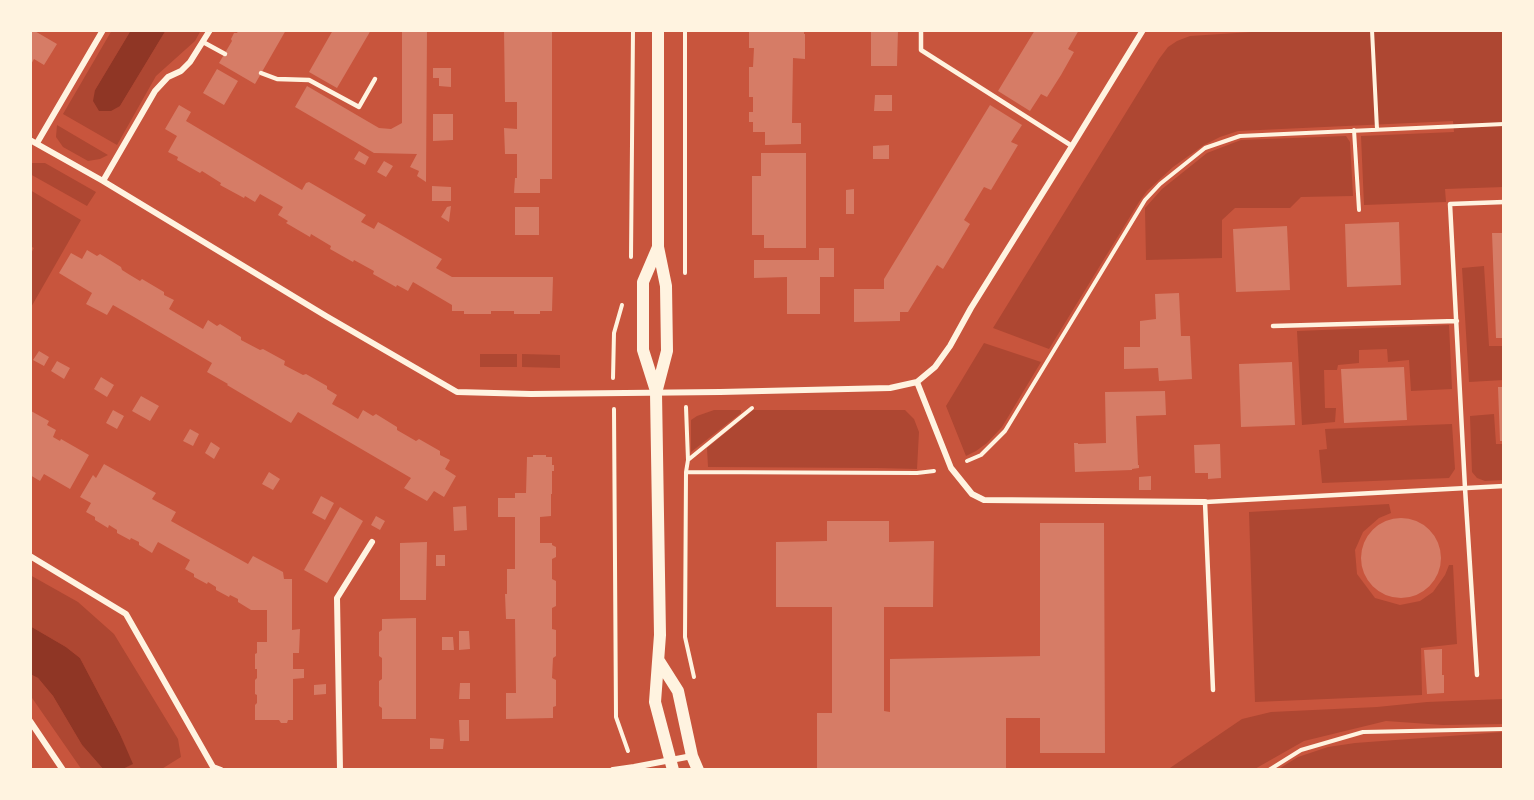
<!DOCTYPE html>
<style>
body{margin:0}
#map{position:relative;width:1534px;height:800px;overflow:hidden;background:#c8553d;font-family:"Fira Sans",sans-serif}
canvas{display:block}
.frame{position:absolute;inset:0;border:32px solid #fff3e0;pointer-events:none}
</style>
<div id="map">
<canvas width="1534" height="800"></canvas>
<div class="frame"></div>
</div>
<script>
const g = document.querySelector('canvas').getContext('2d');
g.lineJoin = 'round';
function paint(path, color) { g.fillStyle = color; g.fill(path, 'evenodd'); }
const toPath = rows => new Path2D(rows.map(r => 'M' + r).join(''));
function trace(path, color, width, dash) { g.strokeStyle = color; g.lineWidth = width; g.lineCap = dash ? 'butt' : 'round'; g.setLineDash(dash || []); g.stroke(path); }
paint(toPath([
 [112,30,131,30,95,90,120,106,166,30,201,30,195,41,156,76,117,145,63,114],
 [1283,30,1504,30,1504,187,1445,189,1446,202,1364,205,1361,136,1454,132,1453,121,1238,131,1220,137,1204,145,1173,167,1147,191,1139,202,1049,349,993,328,1159,59,1168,47,1177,41,1190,36],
 [57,125,108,155,100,159,88,161,63,147,56,137],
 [1346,136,1350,142,1353,196,1301,197,1290,208,1235,208,1222,220,1222,258,1146,260,1145,208,1162,189,1207,153,1241,140],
 [30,163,45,163,96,192,87,206,30,174],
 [30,190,81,220,30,309,30,255,34,248,30,246],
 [1484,266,1489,346,1504,346,1504,380,1469,382,1462,268],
 [1449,325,1452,389,1411,391,1409,360,1388,362,1387,349,1359,350,1359,363,1338,365,1337,370,1324,370,1325,408,1336,408,1335,422,1302,425,1297,331],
 [984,343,1041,362,1002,427,987,443,976,451,966,456,946,406],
 [480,354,517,354,517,367,480,367],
 [522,354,560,355,560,368,522,367],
 [714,410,741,410,741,413,691,452,691,420,697,416],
 [753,410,905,410,914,419,919,432,917,469,877,468,708,467,707,448],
 [1494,414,1496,444,1504,444,1504,480,1485,481,1477,478,1472,472,1470,416],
 [1452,424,1455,469,1449,478,1322,483,1319,450,1327,449,1325,429],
 [1389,504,1391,513,1379,518,1363,532,1355,550,1357,574,1375,598,1400,605,1420,601,1433,592,1445,575,1449,565,1453,565,1457,644,1421,648,1422,695,1255,702,1249,512],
 [30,575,78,602,114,634,178,739,181,757,160,770,126,770,125,768,132,764,120,734,80,658,66,647,30,626],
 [30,674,38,678,53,696,82,745,104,770,82,770,30,695],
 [1504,699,1504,724,1443,725,1386,721,1304,741,1253,770,1167,770,1242,719,1271,712,1377,707,1427,702],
 [1504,732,1504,770,1277,770,1298,757,1328,747,1355,743]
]), '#ae4732');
paint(toPath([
 [131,30,166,30,120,106,111,111,99,111,93,101,95,90],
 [30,626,66,647,80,658,120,734,133,764,125,768,126,770,104,770,82,745,53,696,38,678,30,674]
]), '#8f3625');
paint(toPath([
 [30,30,33,30,57,44,44,65,34,59,30,66],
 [239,30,286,30,255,84,219,63,232,41,231,39,234,33,237,33],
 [333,30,371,30,337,88,309,72],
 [402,30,427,30,426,182,417,176,419,171,410,167,417,154,374,153,295,107,307,86,379,128,391,129,402,123],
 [504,30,552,30,552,179,540,179,540,193,514,193,515,178,517,178,517,154,505,154,504,128,517,129,517,102,505,102],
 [749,30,804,30,804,34,805,34,805,59,793,58,792,123,801,123,801,144,765,145,765,132,753,132,753,122,749,122,749,112,753,112,753,97,749,97,749,67,753,67,754,48,749,48],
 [871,30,898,30,897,66,871,66],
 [1035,30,1079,30,1068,49,1074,52,1061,75,1047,97,1041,94,1030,111,998,91],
 [433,68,451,68,451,87,439,86,439,78,433,78],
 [217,69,238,81,224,105,203,93],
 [875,95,892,95,892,111,874,111],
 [179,105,191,112,186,121,302,190,306,183,309,182,366,215,361,222,374,229,378,222,387,227,442,259,436,268,452,277,553,277,552,311,540,311,540,314,514,314,514,311,491,311,491,314,464,314,464,311,452,311,452,305,413,282,408,291,397,285,396,287,373,274,374,271,354,260,353,262,330,249,331,246,311,234,310,237,286,223,288,221,278,215,283,207,260,194,255,202,245,196,244,198,220,185,221,183,202,171,200,173,177,160,178,157,168,152,177,136,165,129],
 [990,105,1022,125,1011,142,1018,145,991,190,984,187,964,220,970,224,943,269,937,265,908,312,900,312,900,321,854,322,854,289,884,289,884,279],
 [433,114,453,114,453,140,433,141],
 [889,145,889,159,873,159,873,146],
 [359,151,369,157,365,165,354,159],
 [761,153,806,153,806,248,764,248,764,235,752,235,752,176,761,176],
 [384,161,393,166,386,177,377,172],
 [432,186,451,187,451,201,432,201],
 [854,189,854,214,846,214,846,190],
 [451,206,449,222,441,217,447,207],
 [515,207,539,207,539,235,515,235],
 [1399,222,1401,285,1347,287,1345,224],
 [1287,226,1290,290,1236,292,1233,229],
 [1492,233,1504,233,1504,338,1496,338],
 [819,248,834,248,834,277,820,277,820,314,787,314,787,277,754,278,754,260,819,260],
 [87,250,97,256,100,254,121,267,122,270,130,275,140,281,142,279,164,292,164,295,174,300,169,309,203,329,208,320,217,326,220,324,241,337,241,340,260,350,263,349,285,361,284,365,303,375,306,374,327,386,327,389,337,395,332,404,345,411,358,419,363,410,373,416,376,414,397,427,397,430,416,441,419,439,440,451,440,455,450,460,445,469,456,476,444,497,434,491,427,501,404,488,411,478,298,412,291,423,227,385,228,384,207,372,212,363,134,317,113,305,107,315,86,304,92,293,59,273,71,253,82,259],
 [1179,293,1181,336,1190,336,1192,379,1159,381,1158,368,1124,369,1124,347,1140,347,1140,321,1156,319,1155,294],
 [39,351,49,357,44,366,33,360],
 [57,361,70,368,64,379,51,371],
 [1292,362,1295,425,1241,427,1239,364],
 [1404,367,1407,420,1344,423,1341,369],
 [101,377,114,385,107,397,94,389],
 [1498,387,1504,387,1504,441,1500,441],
 [1165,391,1166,415,1136,416,1138,465,1139,465,1139,468,1132,469,1132,470,1075,472,1074,443,1078,443,1078,444,1106,443,1105,392],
 [141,396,159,406,150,421,132,411],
 [113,410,124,416,117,429,106,423],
 [31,411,49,421,47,425,56,430,53,437,60,441,61,439,89,455,70,489,44,474,40,481,30,475,30,413],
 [190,429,199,434,193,446,183,441],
 [211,442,220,448,214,459,205,453],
 [1220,444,1221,478,1208,479,1208,473,1195,473,1194,445],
 [533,455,546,455,546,457,552,457,552,465,554,465,554,471,552,471,552,494,551,494,551,516,540,517,540,543,552,543,552,545,556,547,556,557,552,559,552,579,556,581,556,606,552,608,552,629,556,630,556,656,553,658,552,678,556,680,556,706,553,707,553,718,506,719,506,693,516,693,515,619,506,619,505,594,507,594,507,569,515,569,515,517,498,517,498,498,515,498,515,493,526,493,527,457,533,457],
 [104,464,156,493,152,499,176,512,171,521,248,564,253,556,283,572,284,579,292,579,292,630,300,629,299,653,293,653,293,669,304,669,304,678,293,679,293,720,288,720,287,723,281,723,279,720,255,720,255,705,257,703,257,695,255,694,255,680,257,678,257,669,255,669,255,654,257,653,257,642,267,642,267,610,251,610,238,602,238,599,230,595,229,597,216,590,216,587,208,582,207,584,194,577,194,574,185,569,190,560,158,542,152,553,139,545,139,542,131,538,130,540,117,533,117,530,109,525,108,528,95,520,95,517,86,512,91,503,80,497,93,475,96,478],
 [269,472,280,479,273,490,262,484],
 [1151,476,1151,490,1139,490,1139,477],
 [321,496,334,503,325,520,312,513],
 [466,506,467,530,454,531,453,507],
 [340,507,363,521,327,583,304,570],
 [376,516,385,521,380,530,371,525],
 '1361 558a40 40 0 1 1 80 0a40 40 0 1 1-80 0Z',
 [827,521,889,521,889,542,934,541,933,607,884,607,884,711,890,712,890,659,1040,656,1040,523,1104,523,1105,753,1040,753,1040,718,1006,718,1006,770,817,770,817,713,832,713,832,607,776,607,776,542,827,541],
 [427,542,426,600,400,600,400,543],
 [436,555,445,555,445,566,436,566],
 [416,618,416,719,382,719,382,708,379,706,379,681,382,679,382,658,379,656,379,632,382,630,382,619],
 [459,631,469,631,470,649,459,650],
 [442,637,453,637,454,650,442,650],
 [1442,649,1442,675,1444,675,1444,693,1427,694,1424,650],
 [460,683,470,683,470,699,459,699],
 [326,684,326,694,314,695,314,685],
 [459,720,469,720,469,741,460,741],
 [430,738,444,739,443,749,430,749]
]), '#d67c66');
trace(toPath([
 [685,30,685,273],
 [1372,30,1377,129],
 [1354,130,1359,210],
 [631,257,633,30],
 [613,378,614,333,622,305],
 [686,407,688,460,686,472,685,637,694,677],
 [614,409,616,717,628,751],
 [688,460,752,408],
 [967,461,981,455,1005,431,1145,200,1160,184,1205,148,1240,136,1504,124],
 [686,472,917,473,934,471],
 [1269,770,1301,750,1363,732,1504,729]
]), '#fff3e0', 4);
trace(toPath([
 [921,30,921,50,1072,146],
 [203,42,225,54],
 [261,73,277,79,309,80,359,107,375,79],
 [1273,326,1457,321],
 [1477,675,1465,488,1450,204,1504,202],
 [1213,690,1205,502,1504,486]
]), '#fff3e0', 4.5);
trace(toPath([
 [30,140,103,181,326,316,457,392,531,394,720,392,890,388,917,382,935,367,950,346,971,308,1072,146,1143,30],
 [37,143,103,30],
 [103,181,155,91,168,77,181,71,190,62,210,30],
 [917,382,951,468,972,494,984,500,1205,502],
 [30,556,126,614,213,767,221,770],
 [30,721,63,770],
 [340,770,337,598,372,542],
 [613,770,634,767,692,756]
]), '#fff3e0', 6);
trace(toPath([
 [658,30,658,247,666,286,667,351,656,393,660,635,655,702,673,770],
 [656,391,643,350,643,282,658,247],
 [659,661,678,691,692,756,698,770]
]), '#fff3e0', 12);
</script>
